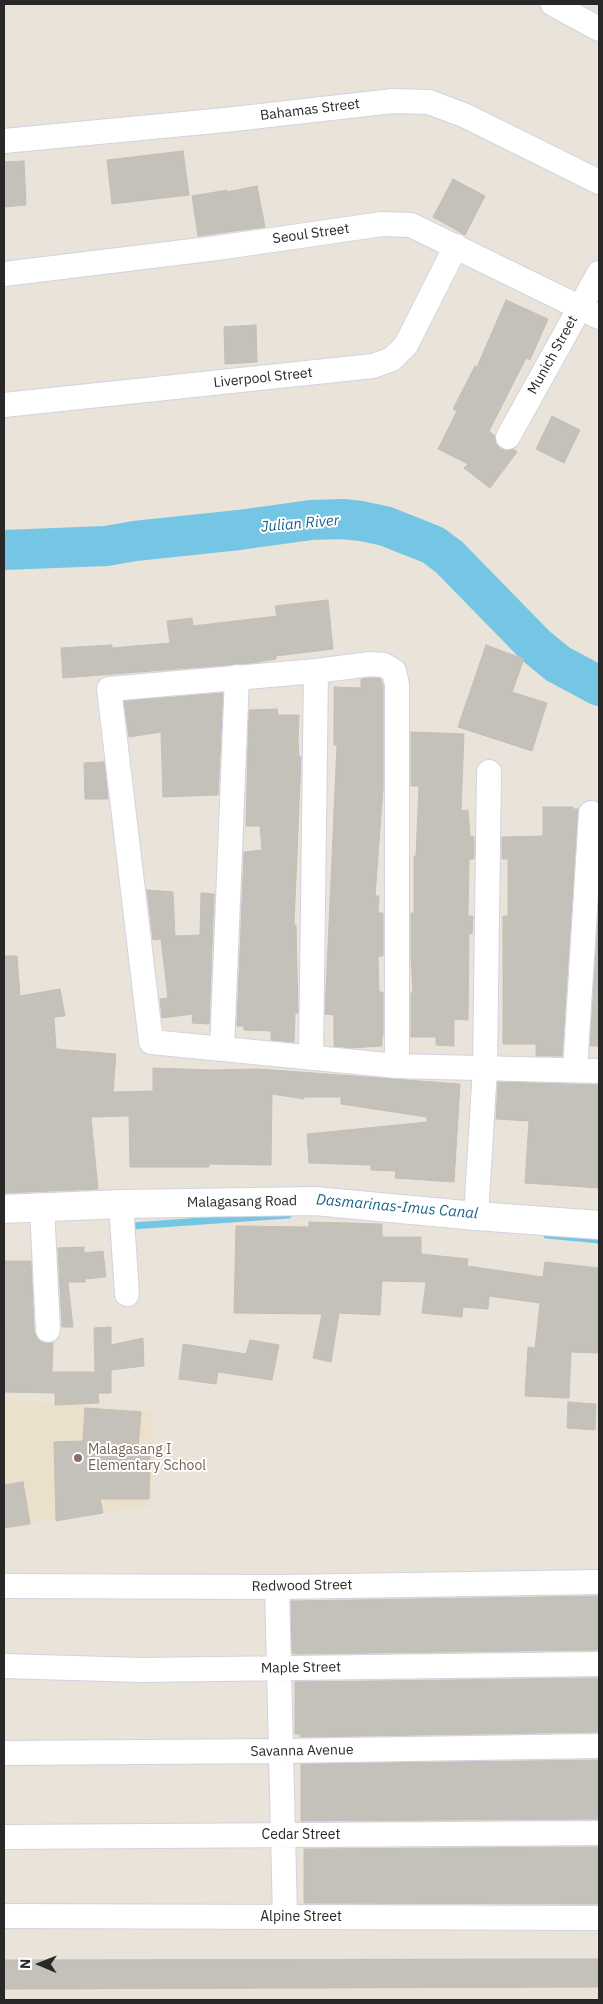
<!DOCTYPE html>
<style>
body{margin:0}
#map{position:relative;width:603px;height:2004px;overflow:hidden;background:#e9e3da;font-family:"IBM Plex Sans",sans-serif}
canvas{display:block}
.frame{position:absolute;inset:0;border:5px solid #282828;pointer-events:none}
.north{position:absolute;left:15px;top:1939px;width:50px;height:50px;-webkit-text-stroke:4px #fff;paint-order:stroke;rotate:271deg;font-size:14px;font-weight:700;line-height:20px;text-align:center;color:#282828}
.north::after{content:'';display:block;margin:auto;width:18px;height:22px;background:#282828;clip-path:polygon(50% 0,100% 100%,50% 72%,0 100%)}
</style>
<div id="map">
<canvas width="603" height="2004"></canvas>
<div class="frame"></div>
<div class="north">N</div>
</div>
<script>
const g = document.querySelector('canvas').getContext('2d');
g.lineJoin = 'round';
function paint(path, color) { g.fillStyle = color; g.fill(path, 'evenodd'); }
const toPath = rows => new Path2D(rows.map(r => 'M' + r).join(''));
function trace(path, color, width, dash) { g.strokeStyle = color; g.lineWidth = width; g.lineCap = dash ? 'butt' : 'round'; g.setLineDash(dash || []); g.stroke(path); }
function write(font, color, halo, rows, align = 'center') {
  g.font = font + ' "IBM Plex Sans",sans-serif'; g.lineWidth = 4; g.setLineDash([]); g.textBaseline = 'middle'; g.strokeStyle = halo; g.fillStyle = color; for (const [text, x, y, turn = 0] of rows) {
    g.save(); g.translate(x, y); g.rotate((+turn || 0) * Math.PI / 180); g.textAlign = isNaN(turn) ? turn : align; if (halo) g.strokeText(text, 0, 0); g.fillText(text, 0, 0); g.restore();
  }
}
paint(toPath([
 [4,1399,153,1411,152,1506,4,1526]
]), '#eae0cb');
trace(toPath([
 [132,1226,288,1215],
 [547,1235,599,1240]
]), '#75c6e4', 7);
trace(toPath([
 [4,550,106,546,135,541,239,530,311,520,342,519,361,521,385,526,433,545,449,557,536,646,558,664,599,686]
]), '#75c6e4', 40);
const building = toPath([
 [183,151,189,195,112,204,107,160,183,151],
 [24,161,26,205,4,207,4,162,24,161],
 [453,179,485,196,465,235,433,217,453,179],
 [257,186,265,227,198,236,192,196,227,190,227,192,257,186],
 [506,300,548,319,530,360,526,358,489,431,495,436,496,444,501,449,508,451,513,449,517,452,490,488,464,468,468,464,438,449,457,411,453,409,475,366,477,367,506,300],
 [256,325,257,362,225,364,224,327,256,325],
 [552,416,580,430,564,463,536,449,552,416],
 [328,600,333,649,276,656,276,659,253,663,63,678,61,648,112,645,112,648,170,643,167,621,192,618,193,626,277,616,275,606,328,600],
 [486,645,524,659,512,692,547,703,532,751,458,727,486,645],
 [370,678,380,678,383,685,383,788,375,896,379,896,378,913,383,913,383,956,378,956,379,992,383,992,383,1036,382,1036,382,1046,350,1048,334,1046,334,1015,325,1014,337,745,334,745,334,687,361,688,361,679,370,678],
 [223,693,218,795,163,797,161,732,129,737,124,701,223,693],
 [277,709,278,715,299,715,298,742,299,757,301,757,294,925,296,925,298,1013,295,1013,294,1042,271,1040,271,1031,244,1030,244,1026,237,1026,244,852,262,850,260,826,246,826,249,710,277,709],
 [411,732,464,734,461,811,468,810,470,836,474,837,474,859,469,859,468,916,473,916,472,934,469,933,468,1020,454,1019,454,1046,436,1045,436,1037,411,1037,411,993,413,993,411,957,411,913,414,913,414,856,416,856,419,786,411,786,411,732],
 [104,762,108,799,85,799,84,763,104,762],
 [543,807,573,807,573,809,578,809,562,1056,536,1056,536,1044,503,1044,503,916,508,916,508,859,502,859,502,837,543,836,543,807],
 [147,890,173,892,175,936,200,935,201,893,214,894,209,1024,192,1023,193,1014,162,1018,160,999,168,998,161,939,153,940,147,890],
 [599,902,599,1046,590,1046,599,902],
 [4,956,17,956,20,996,60,989,65,1016,54,1017,56,1049,116,1054,113,1092,153,1091,153,1068,211,1070,259,1069,460,1084,454,1182,395,1178,396,1171,371,1170,371,1165,309,1163,307,1134,427,1122,427,1117,341,1104,341,1097,304,1097,304,1099,272,1094,271,1165,209,1164,209,1167,130,1167,129,1116,91,1117,98,1189,4,1193,4,956],
 [498,1082,599,1085,599,1188,525,1183,529,1121,496,1119,498,1082],
 [309,1222,382,1224,382,1237,421,1237,421,1254,468,1259,467,1266,543,1277,545,1262,599,1268,599,1353,571,1352,569,1398,525,1396,528,1347,535,1348,540,1303,489,1296,488,1309,463,1307,462,1317,422,1313,426,1282,382,1281,380,1315,339,1313,331,1362,313,1358,322,1314,234,1313,236,1226,309,1227,309,1222],
 [84,1247,84,1253,103,1251,106,1277,85,1279,85,1282,68,1282,73,1327,62,1327,58,1248,84,1247],
 [4,1261,31,1261,34,1331,37,1338,41,1342,53,1343,52,1372,95,1372,94,1328,111,1327,111,1345,143,1338,144,1366,111,1370,111,1393,98,1393,99,1403,55,1405,55,1393,5,1392,4,1261],
 [250,1340,279,1345,272,1380,218,1372,216,1384,179,1379,183,1344,246,1354,250,1340],
 [568,1402,596,1404,595,1430,567,1428,568,1402],
 [85,1408,141,1412,138,1448,150,1448,149,1499,100,1499,103,1513,56,1521,54,1442,83,1441,85,1408],
 [23,1482,30,1524,4,1528,4,1485,23,1482],
 [599,1596,599,1650,295,1654,292,1653,291,1601,599,1596],
 [599,1678,599,1732,300,1737,300,1734,295,1734,295,1682,599,1678],
 [599,1760,599,1819,301,1821,301,1764,599,1760],
 [599,1847,599,1904,304,1903,304,1849,599,1847],
 [599,1959,599,1987,4,1989,4,1960,599,1959]
]);
paint(building, '#c4c0ba');
trace(building, '#c4beb4', 1);
const street = toPath([
 [553,4,599,29],
 [4,141,225,120,393,101,429,102,466,116,599,182],
 [4,274,217,248,382,224,411,225,599,317],
 [4,405,373,366,392,359,406,345,456,246],
 [508,437,599,273],
 [222,1049,237,677],
 [311,1058,316,671],
 [397,1066,397,685,394,671,384,665,370,664,316,671,109,689,151,1042,397,1066,599,1071],
 [575,1070,591,813],
 [121,1204,127,1294],
 [42,1207,48,1330],
 [476,1216,485,1068,489,772],
 [4,1586,277,1587,599,1582],
 [277,1587,285,1916],
 [4,1666,141,1670,599,1664],
 [4,1753,281,1751,599,1746],
 [4,1837,599,1833],
 [4,1916,599,1918]
]);
const secondary = toPath([
 [4,1209,121,1204,315,1201,476,1216,599,1225]
]);
trace(street, '#d0d3e0', 26);
trace(secondary, '#d0d3e0', 30);
trace(street, '#fff', 24);
trace(secondary, '#fff', 28);
for (const [x, y, r, color] of [
 [78,1458,5,"#8d6e63"]
]) { const dot = new Path2D(); dot.arc(x, y, r, 0, 2 * Math.PI); g.fillStyle = color; g.fill(dot); trace(dot, '#fff', 2); }
write('14px', '#282828', '#fff', [
 ["Bahamas Street",310,110,-7],
 ["Seoul Street",311,234,-8],
 ["Munich Street",553,355,-61],
 ["Liverpool Street",263,378,-6],
 ["Malagasang Road",242,1202,-1],
 ["Redwood Street",302,1586,-1],
 ["Maple Street",301,1668,-1],
 ["Savanna Avenue",302,1751,-1],
 ["Cedar Street",301,1835],
 ["Alpine Street",301,1917]
]);
write('14px', '#785e54', '#fff', [
 ["Malagasang I",88,1450],
 ["Elementary School",88,1466]
], 'left');
write('italic 15px', '#18648c', '#fff', [
 ["Julian River",300,524,-5],
 ["Dasmarinas-Imus Canal",397,1207,5]
]);
</script>
